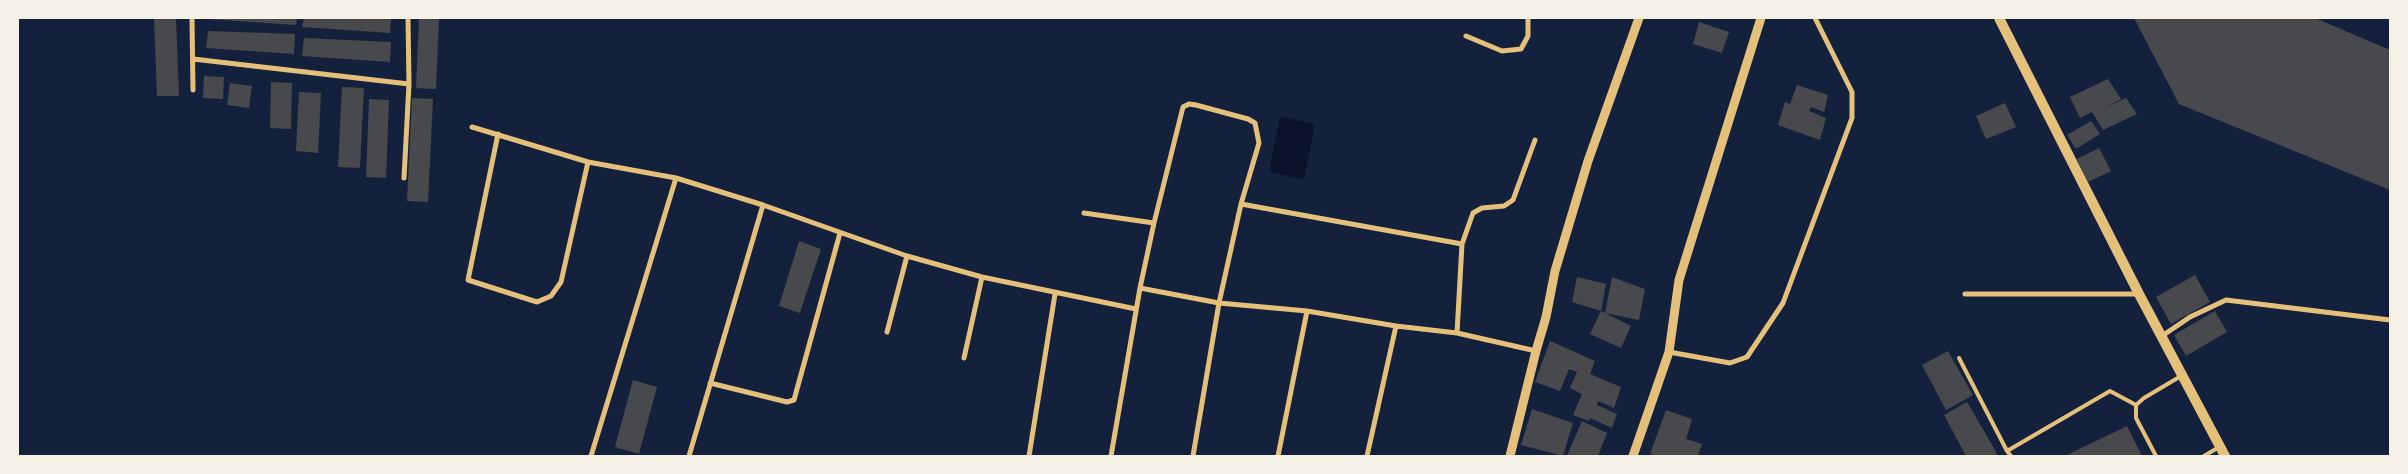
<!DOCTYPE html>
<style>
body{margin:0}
#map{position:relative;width:2408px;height:474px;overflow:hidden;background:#14213d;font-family:Cabin,sans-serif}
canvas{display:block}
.frame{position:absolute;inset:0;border:19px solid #f6f1e7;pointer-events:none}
</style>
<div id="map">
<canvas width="2408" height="474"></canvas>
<div class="frame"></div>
</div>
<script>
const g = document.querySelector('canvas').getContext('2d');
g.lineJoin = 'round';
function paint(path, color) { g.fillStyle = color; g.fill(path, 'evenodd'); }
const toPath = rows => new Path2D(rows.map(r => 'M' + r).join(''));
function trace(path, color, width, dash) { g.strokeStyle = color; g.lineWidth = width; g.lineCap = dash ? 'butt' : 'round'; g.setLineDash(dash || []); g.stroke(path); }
paint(toPath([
 [1280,117,1315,124,1304,179,1269,172]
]), '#0b132b');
paint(toPath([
 [154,18,176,18,179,96,157,96],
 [209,18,297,18,296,25,208,19],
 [304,18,391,18,390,33,302,27],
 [419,18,439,18,436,89,416,88],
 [2134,18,2315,18,2390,50,2390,190,2179,104],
 [1699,22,1729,32,1722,53,1693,44],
 [208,31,295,34,294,54,206,48],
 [304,38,391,42,390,62,302,56],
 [204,76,224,77,223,99,203,98],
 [2108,79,2121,99,2106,107,2126,98,2137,114,2103,130,2092,112,2080,118,2070,97],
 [271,82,292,83,291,129,270,128],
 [230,83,252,86,249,108,227,105],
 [1797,85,1828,95,1824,112,1811,107,1809,111,1826,118,1820,140,1778,125,1785,102,1790,104],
 [342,87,364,88,360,168,338,167],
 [299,92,321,93,318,153,296,151],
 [412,98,433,99,428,202,407,201],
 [369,99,389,100,386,178,366,177],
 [2005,103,2016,127,1986,139,1976,116],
 [2091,121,2100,134,2076,149,2067,135],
 [2099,148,2111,171,2088,182,2077,159],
 [799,241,821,249,800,313,779,306],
 [2195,275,2210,302,2171,324,2156,297],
 [1577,277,1606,284,1601,311,1572,302],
 [1612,277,1645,289,1639,320,1605,313,1631,326,1621,348,1590,334,1601,311,1605,313],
 [2215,311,2227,332,2186,356,2174,335],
 [1550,341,1595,361,1590,374,1621,387,1614,408,1598,401,1597,405,1617,414,1612,428,1590,418,1589,421,1573,415,1582,394,1570,388,1577,372,1569,369,1560,391,1535,382],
 [1948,351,1973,395,1946,410,1922,365],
 [633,380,657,387,639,454,615,447],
 [1967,402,1991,443,1998,456,1966,456,1944,415],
 [1532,409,1573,423,1563,456,1521,445],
 [1666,410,1692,419,1686,439,1702,444,1698,456,1658,456,1650,454],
 [1582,421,1607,433,1598,456,1567,456],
 [2127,426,2142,456,2065,456]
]), '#48494c');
trace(toPath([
 [1959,358,2007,451],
 [2011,456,2007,451,2110,391,2136,405],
 [2156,456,2136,418,2136,405,2144,398,2181,376],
 [2204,456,2219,447]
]), '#e5c07b', 4);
trace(toPath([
 [192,18,193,90],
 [1466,36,1502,51,1521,49,1528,36,1528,18],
 [193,59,409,84],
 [472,127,588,162,676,178,763,205,907,256,982,277,1136,309],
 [498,134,468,280,537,302,551,296,561,282,588,162],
 [404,178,409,84,408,18],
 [1241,204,1462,244],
 [1084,213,1154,223,1140,288,1111,456],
 [1154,223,1183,107,1189,104,1196,105,1248,119,1255,123,1259,143,1241,204,1219,303,1193,456],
 [1140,288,1219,303,1307,311,1396,326,1457,333,1536,351],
 [1965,294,2139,294],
 [887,332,907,256],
 [1457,333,1462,244,1473,213,1482,208,1504,206,1513,200,1535,140],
 [2162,336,2190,317,2226,300,2390,320],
 [1669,352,1730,363,1747,357,1783,303,1852,118,1852,92,1815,18],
 [964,358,982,277],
 [710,383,787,402,794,400,840,233],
 [591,456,676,178],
 [689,456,763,205],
 [1029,456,1055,294],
 [1278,456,1307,311],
 [1367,456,1396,326]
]), '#e5c07b', 5);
trace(toPath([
 [1510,456,1536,351,1546,317,1555,271,1588,161,1639,18],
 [1633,456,1669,352,1679,280,1761,18]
]), '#e5c07b', 9);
trace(toPath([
 [1999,18,2139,294,2225,456]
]), '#e5c07b', 10);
</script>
